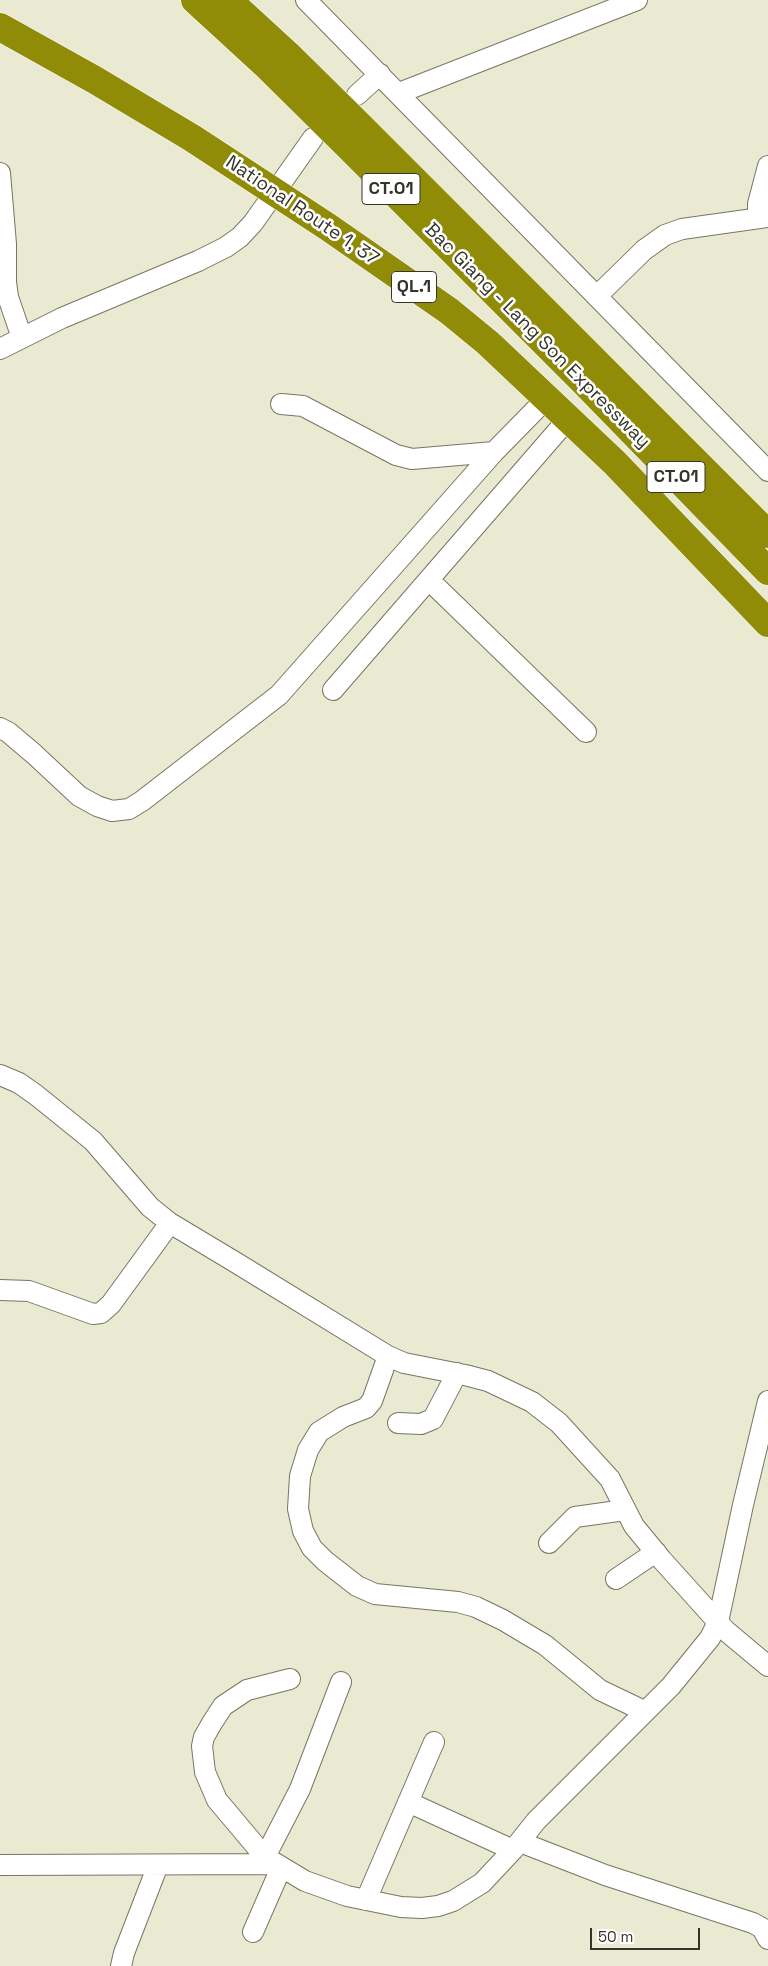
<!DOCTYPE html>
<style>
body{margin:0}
#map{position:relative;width:768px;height:1966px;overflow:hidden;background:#eaead3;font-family:"Space Grotesk",sans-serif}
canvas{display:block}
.scale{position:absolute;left:590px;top:1928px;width:110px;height:22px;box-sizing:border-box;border:2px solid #34342b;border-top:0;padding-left:6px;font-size:15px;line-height:18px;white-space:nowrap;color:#34342b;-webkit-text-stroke:4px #fff;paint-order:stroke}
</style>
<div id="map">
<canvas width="768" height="1966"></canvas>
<div class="scale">50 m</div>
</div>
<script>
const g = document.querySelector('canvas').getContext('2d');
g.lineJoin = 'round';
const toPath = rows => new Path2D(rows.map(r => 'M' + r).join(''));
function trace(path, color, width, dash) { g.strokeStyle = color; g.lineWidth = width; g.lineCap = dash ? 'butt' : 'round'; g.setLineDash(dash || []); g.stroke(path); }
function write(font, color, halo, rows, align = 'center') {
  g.font = font + ' "Space Grotesk",sans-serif'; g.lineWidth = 5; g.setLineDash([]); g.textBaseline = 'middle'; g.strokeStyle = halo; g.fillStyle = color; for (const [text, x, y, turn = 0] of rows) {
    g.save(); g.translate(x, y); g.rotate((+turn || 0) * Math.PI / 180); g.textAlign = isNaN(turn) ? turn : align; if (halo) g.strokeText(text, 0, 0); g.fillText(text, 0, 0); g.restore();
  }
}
const minor = toPath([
 [306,0,768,471],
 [399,93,637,0],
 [357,95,380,74],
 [0,173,6,244,6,282,8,297,22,338],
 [758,218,758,204,768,166],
 [597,296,644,250,665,235,682,229,768,217],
 [0,349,62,318,198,261,226,247,240,237,253,223,313,138],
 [281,404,303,406,396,455,412,459,494,452],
 [429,580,586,732],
 [333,690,568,419],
 [0,728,8,732,34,754,79,796,97,806,112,811,129,809,142,801,279,695,494,452,547,398],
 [0,1075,19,1083,36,1095,93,1141,150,1207,170,1223,235,1262,388,1356,404,1363,465,1375,488,1381,532,1402,559,1423,610,1479,634,1526,662,1560,726,1631,768,1666],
 [0,1290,29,1291,93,1314,101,1313,111,1304,170,1223],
 [388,1356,372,1401,366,1408,343,1417,319,1432,308,1450,300,1476,298,1509,303,1531,312,1548,325,1561,357,1586,375,1594,458,1602,476,1607,503,1620,545,1645,600,1690,644,1711],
 [398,1423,421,1424,433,1419,457,1373],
 [549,1543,575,1517,625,1510],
 [616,1579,656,1552],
 [290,1679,247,1690,223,1706,212,1723,204,1737,202,1746,205,1772,217,1800,265,1857,305,1881,347,1896,401,1907,422,1908,438,1906,453,1901,482,1883,513,1850,536,1821,671,1686,710,1638,718,1622,743,1505,768,1401],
 [408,1802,513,1850],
 [520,1842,605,1875,753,1923,762,1928,768,1939],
 [265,1857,300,1789,341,1682],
 [0,1865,274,1864],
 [366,1900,434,1742],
 [253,1932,281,1868],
 [121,1966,124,1953,158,1865]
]);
const highway = toPath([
 [195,0,268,67,346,144,584,382,768,571],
 [228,0,287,54,361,127,768,534],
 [0,27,95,80,192,138,328,227,449,311,488,343,615,463,768,623]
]);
trace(minor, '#767661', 22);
trace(highway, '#fff', 29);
trace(minor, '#fff', 20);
trace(highway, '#908c08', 28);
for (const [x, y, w] of [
 [391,189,58],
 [414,287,45],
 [676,477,58]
]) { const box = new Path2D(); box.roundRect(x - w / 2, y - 15.5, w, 31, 4); g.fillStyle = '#fff'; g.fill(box); trace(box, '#34342b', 1); }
write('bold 18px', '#34342b', null, [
 ["CT.01",391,189],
 ["QL.1",414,287],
 ["CT.01",676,477]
]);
write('19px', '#34342b', '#fff', [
 ["National Route 1, 37",302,211,34],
 ["Bac Giang - Lang Son Expressway",537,336,45]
]);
</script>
